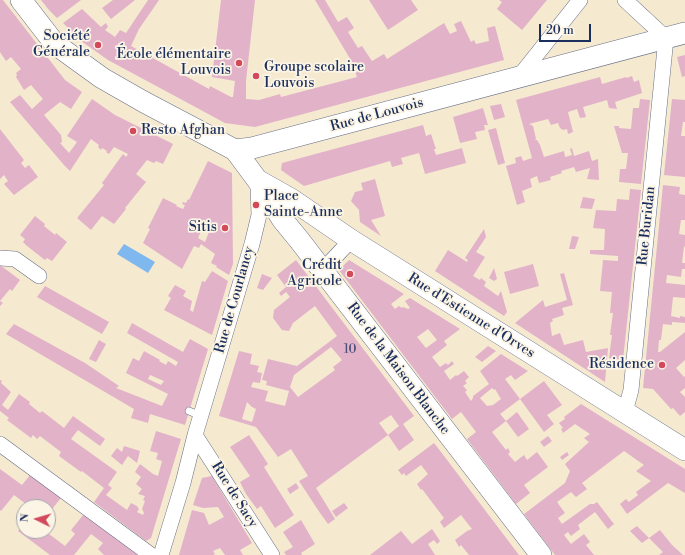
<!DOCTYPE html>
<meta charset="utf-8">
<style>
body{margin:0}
#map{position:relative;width:685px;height:555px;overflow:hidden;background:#f5e9d0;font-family:"Libre Bodoni",serif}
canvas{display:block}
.north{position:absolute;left:16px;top:499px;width:40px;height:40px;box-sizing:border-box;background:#fcf5e5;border:1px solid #a2a6af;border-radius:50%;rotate:275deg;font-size:11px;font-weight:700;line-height:16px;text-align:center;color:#1b2f5e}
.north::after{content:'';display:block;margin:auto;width:14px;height:18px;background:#d1495b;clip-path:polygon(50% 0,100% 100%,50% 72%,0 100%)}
.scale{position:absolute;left:539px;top:24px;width:52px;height:18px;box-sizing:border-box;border:2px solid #1b2f5e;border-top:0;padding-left:5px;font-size:12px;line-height:14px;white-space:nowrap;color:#1b2f5e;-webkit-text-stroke:3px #fcf5e5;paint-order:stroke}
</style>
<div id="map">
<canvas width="685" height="555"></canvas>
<div class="north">N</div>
<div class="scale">20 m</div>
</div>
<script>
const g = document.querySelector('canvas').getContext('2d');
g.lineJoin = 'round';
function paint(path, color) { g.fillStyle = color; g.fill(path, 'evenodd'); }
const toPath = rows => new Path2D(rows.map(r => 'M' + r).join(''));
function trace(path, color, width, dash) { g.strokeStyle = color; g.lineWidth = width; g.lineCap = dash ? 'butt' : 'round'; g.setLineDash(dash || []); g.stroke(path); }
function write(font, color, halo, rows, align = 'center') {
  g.font = font + ' "Libre Bodoni",serif'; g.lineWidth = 3.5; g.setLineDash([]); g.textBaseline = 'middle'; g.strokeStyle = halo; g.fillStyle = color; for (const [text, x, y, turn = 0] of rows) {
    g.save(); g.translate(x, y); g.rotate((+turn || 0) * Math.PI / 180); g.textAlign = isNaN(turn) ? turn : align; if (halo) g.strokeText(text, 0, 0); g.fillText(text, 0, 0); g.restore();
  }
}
paint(toPath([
 [124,244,155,262,148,273,117,254]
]), '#7fb8ef');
paint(toPath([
 [0,0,3,0,65,80,82,92,71,109,60,102,44,115,61,135,62,142,60,143,69,153,77,142,67,136,92,99,115,115,173,144,163,164,156,161,154,163,147,160,136,174,146,182,125,208,126,209,114,224,102,216,91,230,77,218,104,185,102,183,123,154,126,157,128,154,114,147,109,154,106,152,107,151,102,148,101,150,98,147,99,145,91,139,70,171,64,165,10,102,20,95,32,109,43,99,31,85,24,90,16,77,17,75,16,73,21,69,11,57,6,61,0,52],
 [41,0,81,0,57,18,49,10],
 [113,0,135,0,111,19,102,8],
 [148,0,159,0,139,29,131,46,209,89,210,86,231,97,233,97,235,81,212,77,221,0,255,0,246,81,246,99,259,100,280,94,281,97,357,77,352,62,315,0,325,0,338,22,347,17,354,28,348,32,358,48,362,46,372,61,384,54,387,59,444,23,450,34,457,31,454,24,461,21,471,42,474,40,476,44,489,41,487,28,495,26,504,60,255,127,225,123,108,60,84,43,63,23,82,9,101,27,106,23,108,27,105,30,115,37,120,30,126,33],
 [369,0,411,0,418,10,388,30],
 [499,0,547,0,522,30,497,9,502,2],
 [685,55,685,76,682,77,677,57],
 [632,76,634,82,639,80,642,93,615,102,617,109,609,108,607,100,583,107,586,117,580,118,577,109,568,112,573,132,568,134,567,129,563,130,560,128,558,123,551,125,548,119,529,124,533,126,536,139,535,140,537,140,540,145,544,157,564,151,565,157,572,155,570,149,572,148,574,156,589,151,592,161,598,159,599,180,587,179,590,168,576,172,574,167,561,171,562,173,550,177,551,180,539,183,537,176,530,179,532,187,522,191,525,202,517,205,506,166,516,163,515,158,521,156,523,161,532,158,516,100,600,77,602,84,626,77,627,78],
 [640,99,650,100,641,184,619,182,620,169,626,169,628,153,622,153,614,126,619,126,619,128,631,129,633,108,639,108],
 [672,99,685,100,685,122,683,122,681,136,685,136,685,177,664,175],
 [501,104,505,117,494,120,490,106],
 [483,108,488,125,484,125,485,130,475,132,477,139,460,143,453,117],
 [423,125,426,136,431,134,436,149,434,149,436,155,462,148,466,163,425,174,419,153,401,158,403,164,392,167,390,161,304,186,281,170,282,163],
 [496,128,505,163,498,165,488,130],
 [0,129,24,160,21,163,25,168,29,165,38,177,14,195,4,184,8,181,4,175,0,179],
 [208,161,232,173,233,264,229,275,216,267,217,266,211,263,215,254,201,244,199,248,194,246,182,269,143,243,150,229,148,228,163,198,177,205,176,206,183,209,185,205,182,204,183,202,186,203,188,199,189,200],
 [202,229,209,232,205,242,198,238],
 [375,179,385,216,371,220,381,236,360,222,359,210,351,201,355,192,363,190,361,183],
 [663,185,680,187,679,194,685,195,685,220,681,220,679,234,685,235,685,247,684,246,682,263,685,263,685,269,682,269,681,277,667,275,666,283,685,285,685,298,673,297,671,316,680,318,680,316,685,317,685,323,672,322,672,325,663,324,661,340,659,340,658,352,660,352,685,332,685,360,676,368,684,377,685,376,685,388,680,392,685,397,685,412,680,416,673,408,671,409,653,389,643,388],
 [630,189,641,190,623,360,609,358,612,335,610,335,613,313,610,313,612,292,600,291,603,260,618,261,618,256,590,254,590,250,604,250,605,229,593,228,596,210,616,211,617,199,629,200],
 [583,197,595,199,592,209,580,208],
 [35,216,45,224,44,226,55,235,56,233,67,242,52,261,47,258,45,260,27,246,23,242,25,239,20,235],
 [484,229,486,237,476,252,485,257,473,276,480,280,481,278,486,282,484,286,498,296,501,291,507,312,504,316,435,271,448,250,467,262,468,260,465,258],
 [572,236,579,237,575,249,569,249],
 [296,260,414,416,403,424,414,440,399,451,388,435,399,426,391,415,379,423,388,435,316,488,335,519,328,524,320,513,299,481,308,476,291,449,278,457,256,427,219,416,239,351,252,354,250,364,259,366,257,372,262,373,260,383,253,382,251,387,268,391,265,401,285,406,289,391,266,385,267,381,262,380,268,359,297,366,337,336,315,306,293,323,289,331,282,330,273,318,274,310,290,297,286,292,281,296,279,293,286,287,277,275],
 [331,347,342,360,333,367,335,370,298,397,290,387,294,375],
 [247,402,252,407,256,409,252,422,242,419],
 [349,260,404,294,391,304,395,309,399,306,402,308,403,307,408,309,410,308,405,301,410,298,460,329,444,341,447,345,432,357,440,367,446,363,448,365,452,361,454,364,444,371,450,380,456,375,457,376,464,371,469,377,465,381,467,383,463,386,467,390,465,392,471,401,473,398,473,396,489,384,480,371,501,354,528,371,515,380,511,375,505,379,520,399,500,414,506,421,492,432,506,450,508,448,510,452,508,454,515,462,524,455,527,460,537,452,548,467,524,485,530,493,516,504,467,439,476,432,461,412,452,419,339,270],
 [428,329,437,340,426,348,417,337],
 [492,388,494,390,495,389,501,399,493,405,487,406,480,398],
 [533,264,539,286,510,294,504,272],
 [0,265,20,280,12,291,10,289,0,301,3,303,0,306],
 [494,268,497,279,494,281,489,278],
 [212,271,228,281,212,335,164,310,171,298,168,296,175,285,186,291,183,296,192,301,190,310,193,312,202,281,205,282],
 [564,273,573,305,562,308,564,315,552,319,553,321,550,323,552,336,560,333,564,345,583,340,586,352,608,348,605,382,515,323,543,300,545,307,567,300,560,274],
 [262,274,272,278,263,290,257,288],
 [45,286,109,322,102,334,37,297],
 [132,323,183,352,190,339,208,349,185,425,150,414,148,423,131,418,134,409,6,334,14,324,85,363,119,386,116,388,162,406,168,394,126,373,133,358,139,361,144,351,160,360,159,361,166,365,168,361,176,366,178,362,127,333],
 [150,375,164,381,161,385,148,379],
 [99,340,106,344,96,362,89,359],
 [488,346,496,351,482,362,475,357],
 [0,380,2,381,1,383,11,392,2,405,8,410,19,394,30,402,29,404,40,413,42,411,64,428,73,416,105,439,100,446,78,430,71,439,117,472,108,485,112,488,106,495,127,510,131,503,137,506,139,509,137,512,143,515,144,513,142,509,145,501,143,500,145,496,138,494,142,489,136,484,141,477,135,472,140,464,153,474,158,476,162,461,156,459,158,453,150,451,156,431,181,439,151,538,146,541,94,502,104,488,82,471,81,472,59,456,61,452,40,436,37,439,33,435,31,438,7,420,9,418,0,411],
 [544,381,562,405,547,415,554,424,544,432,520,399],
 [581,404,685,469,685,493,668,483,627,514,620,504,626,499,629,502,638,495,636,492,651,481,636,471,644,465,624,451,582,483,587,489,576,497,571,492,557,502,565,513,558,518,562,524,590,504,594,504,597,502,614,524,608,529,595,512,578,525,580,529,571,536,568,532,564,535,571,544,584,534,590,542,586,545,594,555,555,555,524,514,565,483,570,471,565,464,589,442,584,438,590,434,575,424,563,433,561,429,563,428,559,423,565,419,564,417],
 [517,412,529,429,518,437,506,421],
 [249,435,268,464,264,467,294,515,275,528,261,506,257,509,246,494,240,482,250,476,230,447],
 [548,436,552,441,544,447,540,442],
 [434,443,441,452,519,555,469,555,461,545,459,547,455,540,467,531,472,529,461,515,444,528,440,522,444,518,422,489,421,490,417,484,428,474,421,465,406,476,404,473,402,475,398,470],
 [124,446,140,451,137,463,128,456,122,465,111,456,117,448,122,452],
 [567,452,569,455,562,460,560,457],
 [0,469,22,485,30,475,61,498,48,514,48,507,30,507,14,495,1,511,0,510],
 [212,476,252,543,240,550,243,555,225,555,220,548,213,551,215,554,213,555,179,555,192,510,204,513,209,525,224,517,218,507,203,508,193,505,202,478],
 [296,483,299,488,290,494,287,489],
 [344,503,348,508,336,517,332,511],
 [84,514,139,555,104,555,98,549,103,543,91,534,74,555,50,555,18,531,24,524,24,531,45,531,65,546,75,534,71,530],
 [301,520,315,544,301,553,302,555,286,555,284,552,293,547,283,532],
 [637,526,649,538,642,543,630,531],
 [432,529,440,541,437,544,434,540,428,544,435,555,370,555,401,531,412,544],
 [660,530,672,545,683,555,659,555,663,552,649,538]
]), '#e2b2c9');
const lane = toPath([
 [189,411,201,416]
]);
const street = toPath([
 [625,0,666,38,631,390,625,412],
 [518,78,580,0],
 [0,258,15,259,39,276],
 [323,270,351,240],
 [195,435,272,555],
 [0,444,151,555],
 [161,555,183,483,195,435,252,244,259,215,258,182]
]);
const secondary = toPath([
 [21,0,55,44,102,78,144,102,235,150,258,181,282,219,300,241,541,555],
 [235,150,252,148,685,33],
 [259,181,291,199,351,240,685,450]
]);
trace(lane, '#677086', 8);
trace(street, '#677086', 16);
trace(secondary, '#677086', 22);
trace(lane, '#fff', 7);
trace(street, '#fff', 15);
trace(secondary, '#fff', 21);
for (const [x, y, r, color] of [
 [98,45,4,"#d1495b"],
 [239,63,4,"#d1495b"],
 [256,76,4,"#d1495b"],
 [133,131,4,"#d1495b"],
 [256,205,4,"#d1495b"],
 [225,228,4,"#d1495b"],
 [350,274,4,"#d1495b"],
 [662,365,4,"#d1495b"]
]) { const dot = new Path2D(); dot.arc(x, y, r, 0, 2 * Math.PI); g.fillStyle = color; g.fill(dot); trace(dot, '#fcf5e5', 1.5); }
write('12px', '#4d5079', null, [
 ["10",350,350]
]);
write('14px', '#1b2f5e', '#fcf5e5', [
 ["Société",90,37],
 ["Générale",90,53],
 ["École élémentaire",231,55],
 ["Louvois",231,71],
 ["Groupe scolaire",264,68,"left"],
 ["Louvois",264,84,"left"],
 ["Resto Afghan",141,131,"left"],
 ["Place",264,197,"left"],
 ["Sainte-Anne",264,213,"left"],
 ["Sitis",217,228],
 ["Crédit",342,266],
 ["Agricole",342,282],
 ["Résidence",654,365]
], 'right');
write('14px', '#1b2f5e', '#fcf5e5', [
 ["Rue de Louvois",377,115,-15],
 ["Rue Buridan",647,226,-84],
 ["Rue de Courlancy",235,300,-74],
 ["Rue d'Estienne d'Orves",471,316,32],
 ["Rue de la Maison Blanche",398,369,53],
 ["Rue de Sacy",234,495,58]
]);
</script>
